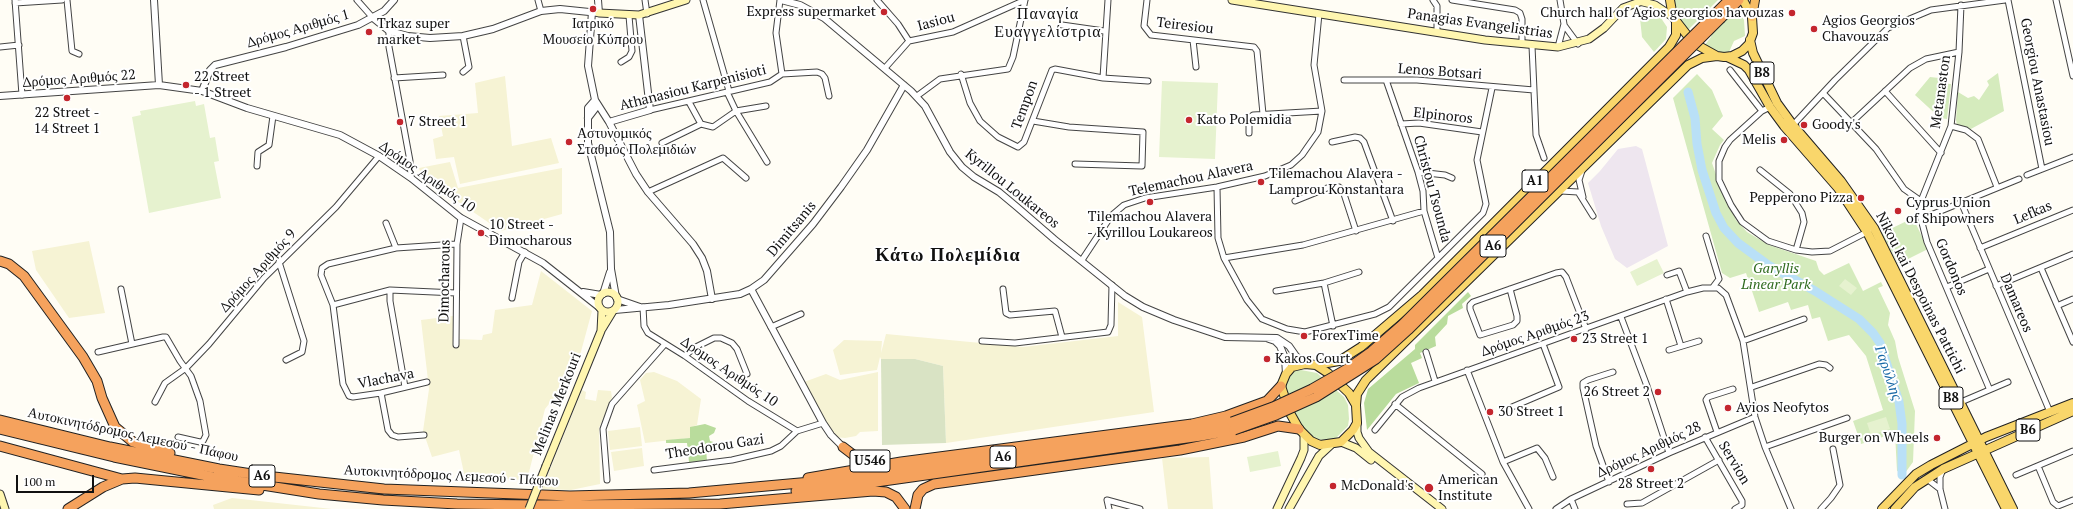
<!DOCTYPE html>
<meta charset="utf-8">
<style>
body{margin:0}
#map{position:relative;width:2073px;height:509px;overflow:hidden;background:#fffdf5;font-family:"PT Serif",serif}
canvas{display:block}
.scale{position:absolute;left:16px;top:475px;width:78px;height:18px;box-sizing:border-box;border:2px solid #111;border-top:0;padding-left:5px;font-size:12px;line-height:14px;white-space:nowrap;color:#111;-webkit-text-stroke:3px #fff;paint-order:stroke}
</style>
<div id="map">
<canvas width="2073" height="509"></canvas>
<div class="scale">100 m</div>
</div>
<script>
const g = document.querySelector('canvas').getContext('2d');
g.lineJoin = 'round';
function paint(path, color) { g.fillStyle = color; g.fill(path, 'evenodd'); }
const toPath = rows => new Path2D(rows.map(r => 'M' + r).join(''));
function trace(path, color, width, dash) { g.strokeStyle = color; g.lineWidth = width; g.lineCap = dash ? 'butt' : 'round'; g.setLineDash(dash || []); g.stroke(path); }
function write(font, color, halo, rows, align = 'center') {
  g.font = font + ' "PT Serif",serif'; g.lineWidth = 4; g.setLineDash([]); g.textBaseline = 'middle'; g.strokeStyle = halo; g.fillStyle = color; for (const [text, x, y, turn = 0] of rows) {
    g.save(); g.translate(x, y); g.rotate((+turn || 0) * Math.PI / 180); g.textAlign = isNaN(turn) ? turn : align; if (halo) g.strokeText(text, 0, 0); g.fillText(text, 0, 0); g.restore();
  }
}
paint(toPath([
 [1636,146,1642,149,1668,246,1627,268,1615,259,1601,226,1588,183,1600,171,1618,149]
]), '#eee6ef');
paint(toPath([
 [505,76,512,146,551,138,559,163,460,184,454,157,436,159,433,139,443,136,439,116,478,113,475,83],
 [450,162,458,188,562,168,562,214,501,231,422,177,419,168],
 [89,241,105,313,69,318,36,270,32,251],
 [541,271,592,311,576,370,545,409,527,480,465,478,459,450,432,457,423,431,429,389,421,320,453,316,458,339,482,340,483,335,492,333,495,310,532,305],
 [1118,302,1142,317,1154,412,946,443,943,366,915,359,881,359,880,357,877,370,840,375,833,350,844,340,882,341,881,353,886,334,1023,347,1118,336],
 [654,372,677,381,701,399,697,425,690,428,690,438,645,443,637,405,645,401,640,380,646,373],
 [878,372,878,431,860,432,856,436,845,438,836,437,830,431,804,382,826,374,840,380],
 [582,390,586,392,585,399,596,401,598,390,611,391,612,398,599,428,600,484,571,490,542,489],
 [640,427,642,446,610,450,608,431],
 [642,448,644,466,614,471,611,452],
 [1209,457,1213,509,1168,509,1162,458],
 [232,498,332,509,214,509,213,505]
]), '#f6f3d4');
paint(toPath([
 [1672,0,1718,0,1687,31,1673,13],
 [1639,9,1650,10,1659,15,1667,27,1666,39,1654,52,1642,37],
 [1739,10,1744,20,1745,36,1734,41,1729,52,1717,52,1704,46,1711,37,1712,32,1727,18,1735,16],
 [1998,73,2004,111,1969,130,1957,125,1956,120,1958,92,1968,98,1974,96,1979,100,1989,85,1987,81],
 [1697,74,1712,90,1723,116,1712,129,1724,140,1720,145,1712,163,1719,183,1736,220,1747,232,1769,245,1816,261,1819,270,1824,275,1849,263,1863,291,1881,282,1883,286,1878,288,1890,313,1888,325,1895,341,1898,357,1915,411,1913,462,1905,473,1897,471,1895,433,1861,444,1853,421,1883,410,1866,356,1849,335,1828,341,1820,317,1812,319,1808,305,1791,310,1788,302,1759,312,1746,273,1730,278,1722,273,1673,98],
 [1930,77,1939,78,1940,83,1951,84,1947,119,1940,118,1915,95],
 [1913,218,1928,249,1898,264,1882,233],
 [1301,370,1317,373,1344,397,1348,405,1349,419,1348,426,1336,438,1322,440,1307,436,1284,395,1286,382,1289,375,1295,371]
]), '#d5ebbd');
paint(toPath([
 [1468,292,1471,296,1462,304,1463,308,1448,316,1447,324,1435,337,1436,346,1420,353,1422,358,1411,363,1419,383,1396,394,1367,430,1364,403,1368,389,1415,349,1415,345],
 [705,424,716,428,714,433,709,436,710,441,720,444,706,449,707,461,689,462,687,443,666,443,666,440,690,438,690,427]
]), '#b9dc9c');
paint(toPath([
 [881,359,915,359,943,366,946,443,882,445]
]), '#d9e3c4');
paint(toPath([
 [1162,81,1218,83,1215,159,1159,157],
 [195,101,196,106,204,104,210,138,215,137,219,161,214,162,221,198,149,213,132,117,141,115,140,111],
 [1657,259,1664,273,1637,286,1630,272],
 [1845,279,1857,288,1851,295,1839,286],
 [1886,417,1890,429,1871,435,1867,423],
 [1278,451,1281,466,1250,472,1247,457]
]), '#e6f2cf');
trace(toPath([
 [1688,92,1695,118,1697,144,1702,170,1716,213,1724,228,1738,243,1768,265,1815,291,1859,319,1873,333,1880,343,1899,402,1902,424,1902,475]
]), '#b9e0f7', 9);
const minor = toPath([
 [15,0,22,95],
 [67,0,72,51,79,54],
 [357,0,373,18],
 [538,0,541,11],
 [645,0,647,14],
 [703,0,729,91],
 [780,0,776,33,782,74],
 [877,0,898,24,909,41],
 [1147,0,1144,26,1151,35,1254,47,1257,51,1263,114],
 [1433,0,1437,6,1437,32],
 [1452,0,1515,10,1520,13,1522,19,1522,44],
 [2008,0,2042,169],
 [2056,0,2073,76],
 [15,3,62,0],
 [1961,5,1959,52,1951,126,1921,201,1921,219,1927,242,1989,388],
 [1062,25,1104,31],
 [1564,25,1578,44],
 [389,31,389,47,410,161,411,178],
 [1193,40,1196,67],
 [1532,46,1536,135,1544,158],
 [0,47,19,45],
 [1558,47,1564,24,1560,0],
 [621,62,629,57,632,51,629,16],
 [885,68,909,41,953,32,1025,0],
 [1730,70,1762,111],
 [463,72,469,67,463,36],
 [961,74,970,103,980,121,998,137,1018,147,1024,142,1052,70,1055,69,1103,78,1148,81],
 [394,78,443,75],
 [1103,78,1108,0],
 [1344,80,1417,80,1534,90],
 [1386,80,1418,172,1423,191,1424,211,1438,258],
 [1885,91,1941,153],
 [727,92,736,111,767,162],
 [1823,93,1876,149,1904,189,1921,201],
 [917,96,940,79,1008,69,1013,57,1025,0],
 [689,102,701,124,713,127,736,111,766,106],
 [1770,107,1762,111,1730,140,1725,147,1719,161,1719,180,1731,205,1742,222,1768,241,1796,250,1812,252,1830,251,1869,231],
 [650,110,770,82,782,74,817,72,822,74,825,78,829,96],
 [1033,121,1069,127,1143,132,1142,166,1075,164],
 [1852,122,1910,68,1926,59,1959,52],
 [1401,124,1419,123,1482,132],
 [1793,125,1835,80,1888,28,1931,10,2005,0],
 [1951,126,1966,130,1978,139,1997,187],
 [1249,133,1249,118,1253,115,1322,111],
 [1332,142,1355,137,1360,138,1364,142,1393,221],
 [662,143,701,124],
 [257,166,258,152,269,145,273,116],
 [1760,170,1790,194,1802,213,1804,222,1796,250],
 [1582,171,1579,180,1583,197],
 [1418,172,1445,175,1452,178],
 [2027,175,2073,157],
 [1217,187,1218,238,1224,258,1247,300,1262,319,1287,329,1305,332,1375,314,1389,307,1483,213,1486,204,1477,160,1492,88],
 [1561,191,1578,192,1593,216],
 [648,192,723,158,746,178],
 [1295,201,1332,186,1339,187,1343,191,1356,231],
 [1961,202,2050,412],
 [1921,219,2019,179],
 [386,223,396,248],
 [1706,236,1719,279,1713,287],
 [1980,248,2073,210],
 [1224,258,1303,245,1424,211],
 [1082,260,1111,216,1124,205,1145,198,1217,187,1265,176,1291,165,1302,155,1318,132,1322,111,1314,65,1319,14],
 [279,262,304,341,302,352,286,360],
 [2041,268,2073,342],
 [1667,275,1679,271,1687,292],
 [1324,283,1333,326],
 [1996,286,2073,254],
 [1947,287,1989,269],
 [121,289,132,344],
 [1003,289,1006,313,1010,315,1055,311,1062,337],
 [1510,289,1517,316,1517,321,1513,325,1480,335,1470,309,1470,305,1473,302,1510,289,1556,273,1562,272,1566,277,1586,329],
 [390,290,390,301,405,387],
 [1276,291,1324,283,1359,272],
 [512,298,519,262,525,252],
 [1666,299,1681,346],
 [333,305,390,290,456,293],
 [2059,305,2073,299],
 [643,307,644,326,648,333,685,356,748,401,797,431,823,423],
 [1621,317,1647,386,1669,453],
 [771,327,801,314],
 [982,341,1015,343,1108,332,1111,325,1112,285],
 [1743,341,1804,319],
 [456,345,457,244,461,218],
 [1669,350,1699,341],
 [98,352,163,337,166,337,180,361,191,376,200,401,206,435,203,441,200,442,178,437],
 [1426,352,1435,381],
 [685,356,694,348,714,338,721,338,732,343,737,349,747,374],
 [1467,370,1503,462,1529,509],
 [427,382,381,393,353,397,349,396,343,384,333,305,321,275,322,268,328,264,396,248,457,244],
 [1752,387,1819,364,1826,365,1830,368],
 [381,393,388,430,392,435,398,437,424,435],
 [155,402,165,383,186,368,209,344,264,278,336,207,379,156],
 [1961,402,2008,382],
 [1395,404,1482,474],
 [1512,407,1559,387,1543,344],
 [1375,430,1402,397,1419,388,1687,292,1703,288,1718,288,1726,295,1743,341,1755,417,1765,447,1791,509],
 [1717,432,1706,400,1708,397,1733,389],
 [1705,437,1742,501,1742,505,1735,509],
 [1765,447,1847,418],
 [1503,462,1537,448,1545,458,1553,477],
 [2038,466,2053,502,2058,506,2073,500],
 [1943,469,1940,477,1940,489,1945,509],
 [654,470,732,460,771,451,781,446,797,431],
 [2016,475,2073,451],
 [1927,479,1940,489],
 [607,480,603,429,612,404,665,344],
 [1609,482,1596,446,1583,388,1583,383,1588,380,1613,372],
 [1571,499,1575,509],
 [1627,504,1642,503,1719,460],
 [1109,509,1107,500,1140,509],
 [1556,509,1571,499,1669,453,1755,417],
 [1821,509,1831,498,1840,485,1833,449]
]);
const tertiary = toPath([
 [154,0,159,85],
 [781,0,800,5,824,18,911,91,925,106,950,152,962,167,974,177,999,192,1017,207,1054,239,1125,296,1143,307,1174,320,1225,337,1277,338,1289,346,1296,356,1305,364],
 [592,12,588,66,595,100,609,122,636,174,648,192,693,244,702,258,707,271,712,299],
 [373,18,389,31,408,36,430,38,463,36,493,29,541,11,560,9,599,13,598,0],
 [202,91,210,70,215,65,286,47,358,25,384,11,394,0],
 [0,96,159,85,202,91,247,108,340,135,379,156,411,178,461,218,543,263,600,308],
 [595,100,588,108,588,143,610,232,611,269,616,297],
 [588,118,598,105],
 [609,122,650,110,639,15],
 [751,289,823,423,831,435,843,447],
 [583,292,601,295],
 [603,294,610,272],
 [617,299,640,307],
 [615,310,669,305,740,294,751,289,764,280,813,224,841,187,867,150,904,85],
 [1269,339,1275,341,1280,346,1285,358,1286,374]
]);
const secondary = toPath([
 [1232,0,1485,40,1558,47,1589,39,1604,28,1623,8,1645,0],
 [1639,1,1655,5,1673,17],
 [599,13,639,15,686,0],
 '598 302a10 10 0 1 1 20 0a10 10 0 1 1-20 0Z',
 [602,329,613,311],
 [1357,423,1357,432,1359,438,1369,452,1442,509],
 [1341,442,1356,448,1371,460],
 [546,466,601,331,602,311],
 [0,494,5,509],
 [1277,509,1301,458,1304,450,1304,436],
 [1289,509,1319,456,1332,444]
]);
const primary = toPath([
 [1670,0,1673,17,1687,35,1699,46,1717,56,1724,57,1732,56,1742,51,1749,44,1753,33,1752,17,1743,0],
 [1750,40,1753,53,1777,103,1793,125,1841,181,1874,228,2013,509],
 [1727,57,1744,65,1749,70,1770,107,1784,126,1838,188,1867,232,2006,509],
 [1305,364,1316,365,1328,373,1349,393,1356,405,1357,423,1353,430,1341,442,1320,445,1311,441,1299,429,1290,413,1281,386,1286,374,1292,367,1305,364],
 [1316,365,1339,361,1361,347,1422,295,1669,47,1676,35,1676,22],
 [1356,405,1357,394,1366,380,1688,65,1702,58,1717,56],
 [1882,509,1916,474,1931,465,1986,437,2073,403],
 [1895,509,1915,487,1943,469,2073,411]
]);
const trunk = toPath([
 [1752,17,1755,0]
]);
const motorway = toPath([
 [1716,13,1729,0],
 [1721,18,1739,0],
 [0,261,9,264,24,276,83,357,97,381,102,398,115,427,133,442,170,453],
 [0,420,110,447,219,469,265,476,384,489,570,496,689,493,822,481,1201,430,1232,422],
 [0,429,114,457,212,477,319,494,383,500,457,504,536,505,720,504,873,491,886,492,896,497,905,509],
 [0,446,122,479],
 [843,447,860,460,879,462],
 [808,478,901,462,1192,424,1226,416,1267,401,1281,386],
 [796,491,855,485,1201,436,1234,430],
 [68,509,103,487,122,479,135,478,259,490],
 [915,509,918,495,923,489,934,484,1180,450,1244,437,1278,426,1299,429]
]);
trace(minor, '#444', 7);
trace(tertiary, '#444', 8);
trace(secondary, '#333', 9);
trace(primary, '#222', 10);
trace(trunk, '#222', 10);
trace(motorway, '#222', 11);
trace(minor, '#fff', 5);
trace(tertiary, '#fff', 6);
trace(secondary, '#fff6b0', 7);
trace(primary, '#f9d66b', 8);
trace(trunk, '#f7bc64', 8);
trace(motorway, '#f5a25d', 9);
const secondaryBridge = toPath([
 [529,509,546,466]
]);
const motorwayBridge = toPath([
 [1232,422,1273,407,1312,389,1347,369,1371,352,1402,325,1716,13],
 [1234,430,1276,415,1316,397,1376,359,1408,330,1721,18]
]);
trace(secondaryBridge, '#333', 9, []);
trace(motorwayBridge, '#222', 11, []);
trace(secondaryBridge, '#fff6b0', 7);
trace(motorwayBridge, '#f5a25d', 9);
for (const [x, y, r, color] of [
 [593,9,4,"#c4262e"],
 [884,12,4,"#c4262e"],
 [1792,13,4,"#c4262e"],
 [1814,29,4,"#c4262e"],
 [369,32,4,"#c4262e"],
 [186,85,4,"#c4262e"],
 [67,98,4,"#c4262e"],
 [1189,120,4,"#c4262e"],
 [400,122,4,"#c4262e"],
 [1804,125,4,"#c4262e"],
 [1784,140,4,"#c4262e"],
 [569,142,4,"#c4262e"],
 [1261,182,4,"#c4262e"],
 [1861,198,4,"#c4262e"],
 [1150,202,4,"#c4262e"],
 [1898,211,4,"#c4262e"],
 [481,233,4,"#c4262e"],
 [1304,336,4,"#c4262e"],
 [1574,339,4,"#c4262e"],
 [1267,359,4,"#c4262e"],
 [1658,392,4,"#c4262e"],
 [1728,408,4,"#c4262e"],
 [1490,412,4,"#c4262e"],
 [1937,438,4,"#c4262e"],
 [1651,469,4,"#c4262e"],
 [1333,486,4,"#c4262e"],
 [1429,488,5,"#c4262e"]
]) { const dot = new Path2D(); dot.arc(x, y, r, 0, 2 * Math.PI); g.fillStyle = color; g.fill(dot); trace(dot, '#fff', 1.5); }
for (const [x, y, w] of [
 [1762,73,24],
 [1535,181,26],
 [1493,246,26],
 [1951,398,24],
 [2028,430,24],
 [1003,457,26],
 [870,461,40],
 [262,476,26]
]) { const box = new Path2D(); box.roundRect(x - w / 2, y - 11, w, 22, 3); g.fillStyle = '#fff'; g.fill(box); trace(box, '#111', 1); }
write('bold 13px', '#111', null, [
 ["B8",1762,73],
 ["A1",1535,181],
 ["A6",1493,246],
 ["B8",1951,398],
 ["B6",2028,430],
 ["A6",1003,457],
 ["U546",870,461],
 ["A6",262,476]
]);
write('14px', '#111', '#fff', [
 ["Express supermarket",876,12,"right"],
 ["Church hall of Agios georgios havouzas",1784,13,"right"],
 ["Agios Georgios",1822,21],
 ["Chavouzas",1822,37],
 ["Trkaz super",377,24],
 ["market",377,40],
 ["Ιατρικό",593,24,"center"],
 ["Μουσείο Κύπρου",593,40,"center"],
 ["22 Street",194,77],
 ["- 1 Street",194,93],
 ["22 Street -",67,113,"center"],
 ["14 Street 1",67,129,"center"],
 ["Kato Polemidia",1197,120],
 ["7 Street 1",408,122],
 ["Goody's",1812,125],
 ["Αστυνομικός",577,134],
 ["Σταθμός Πολεμιδιών",577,150],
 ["Melis",1776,140,"right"],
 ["Tilemachou Alavera -",1269,174],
 ["Lamprou Konstantara",1269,190],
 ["Pepperono Pizza",1853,198,"right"],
 ["Cyprus Union",1906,203],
 ["of Shipowners",1906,219],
 ["Tilemachou Alavera",1150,217,"center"],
 ["- Kyrillou Loukareos",1150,233,"center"],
 ["10 Street -",489,225],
 ["Dimocharous",489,241],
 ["ForexTime",1312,336],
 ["23 Street 1",1582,339],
 ["Kakos Court",1275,359],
 ["26 Street 2",1650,392,"right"],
 ["Ayios Neofytos",1736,408],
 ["30 Street 1",1498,412],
 ["Burger on Wheels",1929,438,"right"],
 ["American",1438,480],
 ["Institute",1438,496],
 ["28 Street 2",1651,484,"center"],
 ["McDonald's",1341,486]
], 'left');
write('14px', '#111', '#fff', [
 ["Iasiou",936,22,-15],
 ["Panagias Evangelistrias",1480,24,8],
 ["Teiresiou",1185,26,7],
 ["Δρόμος Αριθμός 1",298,29,-16],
 ["Lenos Botsari",1440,72,4],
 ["Δρόμος Αριθμός 22",79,79,-4],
 ["Georgiou Anastasiou",2037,82,79],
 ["Athanasiou Karpenisioti",693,88,-14],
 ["Metanaston",1941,92,-82],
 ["Tempon",1025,105,-70],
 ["Elpinoros",1443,116,6],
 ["Δρόμος Αριθμός 10",427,177,35],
 ["Telemachou Alavera",1191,179,-12],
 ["Kyrillou Loukareos",1012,189,39],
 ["Christou Tsounda",1432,189,75],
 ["Lefkas",2033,213,-23],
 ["Dimitsanis",792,229,-50],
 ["Gordonos",1951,267,67],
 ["Δρόμος Αριθμός 9",258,271,-48],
 ["Dimocharous",445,281,-89],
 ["Nikou kai Despoinas Pattichi",1920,293,63],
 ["Damareos",2016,303,67],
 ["Δρόμος Αριθμός 23",1535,334,-19],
 ["Δρόμος Αριθμός 10",729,372,34],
 ["Vlachava",386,379,-11],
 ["Melinas Merkouri",557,404,-68],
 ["Αυτοκινητόδρομος Λεμεσού - Πάφου",133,435,12],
 ["Theodorou Gazi",715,447,-9],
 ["Δρόμος Αριθμός 28",1649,450,-25],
 ["Servion",1734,463,59],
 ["Αυτοκινητόδρομος Λεμεσού - Πάφου",451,476,3]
]);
write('italic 14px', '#2f6b1f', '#fff', [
 ["Garyllis",1776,269],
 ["Linear Park",1776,285]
]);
write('italic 15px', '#1768a6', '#fff', [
 ["Γαρύλλης",1888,373,71]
]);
g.letterSpacing = '1px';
write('16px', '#111', '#fff', [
 ["Παναγία",1048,14],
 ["Ευαγγελίστρια",1048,32]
]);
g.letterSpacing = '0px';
g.letterSpacing = '1px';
write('bold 18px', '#111', '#fff', [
 ["Κάτω Πολεμίδια",948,256]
]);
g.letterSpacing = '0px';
</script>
